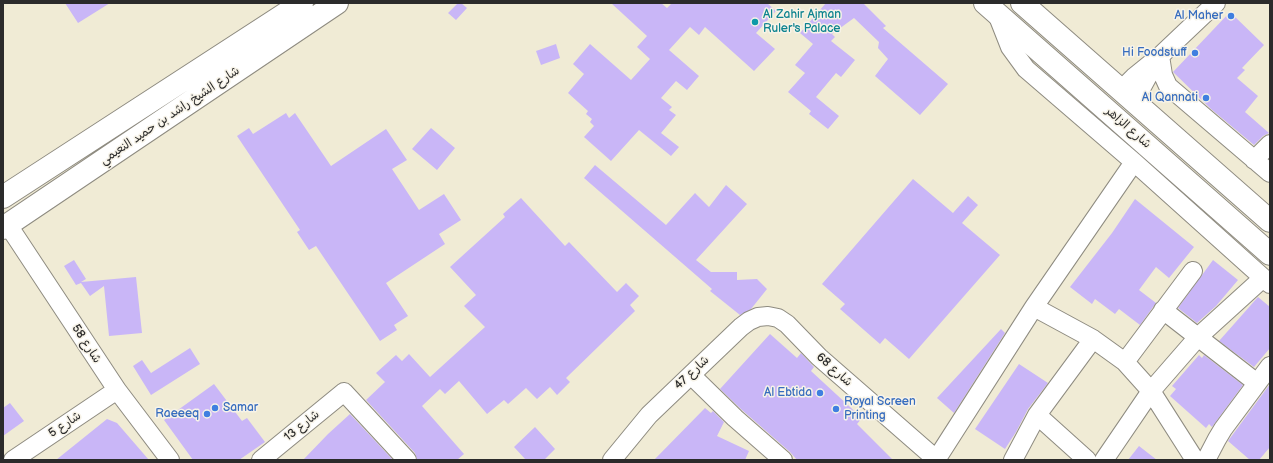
<!DOCTYPE html>
<meta charset="utf-8">
<style>
body{margin:0}
#map{position:relative;width:1273px;height:463px;overflow:hidden;background:#f0ebd5;font-family:"Balsamiq Sans",sans-serif}
canvas{display:block}
.frame{position:absolute;inset:0;border:4px solid #2b2b2b;pointer-events:none}
</style>
<div id="map">
<canvas width="1273" height="463"></canvas>
<div class="frame"></div>
</div>
<script>
const g = document.querySelector('canvas').getContext('2d');
g.lineJoin = 'round';
function paint(path, color) { g.fillStyle = color; g.fill(path, 'evenodd'); }
const toPath = rows => new Path2D(rows.map(r => 'M' + r).join(''));
function trace(path, color, width, dash) { g.strokeStyle = color; g.lineWidth = width; g.lineCap = dash ? 'butt' : 'round'; g.setLineDash(dash || []); g.stroke(path); }
function write(font, color, halo, rows, align = 'center') {
  g.font = font + ' "Balsamiq Sans","Playpen Sans Arabic",sans-serif'; g.lineWidth = 3; g.setLineDash([]); g.textBaseline = 'middle'; g.strokeStyle = halo; g.fillStyle = color; for (const [text, x, y, turn = 0] of rows) {
    g.save(); g.translate(x, y); g.rotate((+turn || 0) * Math.PI / 180); g.textAlign = isNaN(turn) ? turn : align; if (halo) g.strokeText(text, 0, 0); g.fillText(text, 0, 0); g.restore();
  }
}
paint(toPath([
 [65,3,110,3,78,23],
 [458,3,461,3,467,8,456,20,448,13],
 [611,3,661,3,667,8,672,3,767,3,776,11,756,33,775,49,754,71,705,27,699,35,690,27,669,50,699,76,687,90,676,81,661,98,672,107,669,110,676,115,661,133,679,147,671,156,639,130,611,161,584,137,594,126,590,122,592,119,586,114,588,111,568,93,584,74,573,64,590,44,631,80,650,59,637,47,647,36],
 [826,3,863,3,886,26,883,28,948,84,920,115,875,76,888,59,878,48,879,42,854,18,832,34,835,37,831,41,855,60,841,77,836,73,816,97,839,116,828,129,809,114,811,111,788,92,805,73,795,65,813,44,800,33],
 [1230,12,1264,45,1242,68,1245,70,1237,78,1258,96,1245,112,1269,133,1263,136,1254,145,1211,109,1173,72],
 [556,44,560,58,541,65,536,51],
 [286,113,289,118,295,113,331,166,386,129,407,160,392,169,419,210,444,194,461,220,439,234,445,244,386,283,408,316,394,325,397,330,380,341,316,246,309,250,297,232,300,230,237,136,249,128,253,134],
 [431,128,455,148,437,170,412,149],
 [595,165,666,225,695,193,709,207,726,185,747,204,696,260,711,272,737,272,737,280,757,279,767,289,751,309,740,315,710,291,712,289,584,178],
 [913,179,953,213,968,196,978,205,962,223,1000,255,909,359,885,338,880,344,840,309,845,304,822,284],
 [521,198,565,246,569,242,617,292,626,283,639,296,630,305,635,311,566,378,570,382,557,395,550,387,537,399,526,388,508,404,504,400,487,414,459,381,445,394,440,389,422,406,464,454,457,460,417,460,415,453,366,400,385,382,376,373,396,355,402,361,409,354,430,377,485,327,464,306,476,295,450,267,505,217,503,214],
 [1135,199,1194,247,1169,278,1156,267,1139,290,1156,303,1140,325,1119,309,1115,314,1095,299,1092,304,1070,287,1112,233],
 [74,260,86,279,81,282,136,277,142,333,109,336,104,286,90,296,81,283,76,285,64,266],
 [1213,260,1238,280,1216,306,1197,323,1178,308],
 [1258,297,1270,307,1270,348,1254,367,1219,341],
 [1001,329,1005,333,954,413,937,398],
 [770,334,797,358,801,353,814,367,811,371,862,418,857,424,893,460,797,460,790,452,742,410,720,389],
 [190,348,200,364,151,395,133,366,142,360,151,373],
 [1199,355,1202,358,1204,355,1243,385,1212,427,1209,424,1206,428,1170,396,1176,389,1172,386],
 [1019,364,1048,383,1028,409,1016,432,1005,449,975,429],
 [214,384,242,421,247,418,265,442,239,460,193,460,164,420],
 [1270,384,1270,447,1259,460,1250,460,1228,441],
 [10,403,24,421,3,436,3,408],
 [705,408,711,413,713,411,724,422,717,436,749,451,745,460,654,460],
 [350,414,393,460,303,460,328,434],
 [107,419,117,423,149,460,56,460],
 [535,427,555,449,544,460,526,460,514,447],
 [1139,446,1157,460,1128,460]
]), '#c9b6f7');
const minor = toPath([
 [997,14,1010,47,1026,69,1134,162,1270,284],
 [1160,56,1163,75,1168,86,1270,173],
 [1120,91,1134,77,1160,56,1216,3],
 [1132,101,1142,87,1154,65],
 [1254,160,1270,144],
 [8,225,117,390,170,460],
 [1034,307,1093,339,1125,362,1151,391,1195,460],
 [1163,310,1257,383],
 [1125,362,1193,271],
 [691,375,735,418,783,460],
 [1037,415,1087,460],
 [13,460,117,390],
 [261,460,344,392,407,460],
 [612,460,649,415,741,327,749,321,758,317,768,316,778,318,787,324,819,357,937,460],
 [936,460,1034,307,1134,162],
 [1013,460,1037,415,1093,339],
 [1104,460,1151,391,1198,337,1263,278],
 [1206,460,1217,439,1223,429,1270,366]
]);
const major = toPath([
 [985,3,1270,254],
 [1022,3,1270,221],
 [3,197,302,3],
 [3,228,337,3]
]);
trace(minor, '#8e8b80', 20);
trace(major, '#8e8b80', 24);
trace(minor, '#fff', 18);
trace(major, '#fff', 22);
for (const [x, y, r, color] of [
 [1231,16,4,"#3f7fe0"],
 [755,22,4,"#0f9aa8"],
 [1195,53,4,"#3f7fe0"],
 [1206,98,4,"#3f7fe0"],
 [820,393,4,"#3f7fe0"],
 [215,408,4,"#3f7fe0"],
 [836,409,4,"#3f7fe0"],
 [207,414,4,"#3f7fe0"]
]) { const dot = new Path2D(); dot.arc(x, y, r, 0, 2 * Math.PI); g.fillStyle = color; g.fill(dot); trace(dot, '#f7f3e8', 1.5); }
write('12px', '#0d838f', '#f7f3e8', [
 ["Al Zahir Ajman",763,15],
 ["Ruler's Palace",763,29]
], 'left');
write('12px', '#366cbe', '#f7f3e8', [
 ["Al Maher",1223,16],
 ["Hi Foodstuff",1187,53],
 ["Al Qannati",1198,98],
 ["Al Ebtida",812,393],
 ["Royal Screen",844,402,"left"],
 ["Printing",844,416,"left"],
 ["Samar",223,408,"left"],
 ["Raeeeq",199,414]
], 'right');
write('12px', '#2b2b2b', '#f7f3e8', [
 ["شارع الشيخ راشد بن حميد النعيمي",170,116,-34],
 ["شارع الزاهر",1128,128,41],
 ["شارع 58",86,344,57],
 ["شارع 68",834,370,42],
 ["شارع 47",692,373,-43],
 ["شارع 5",65,425,-34],
 ["شارع 13",302,426,-39]
]);
</script>
